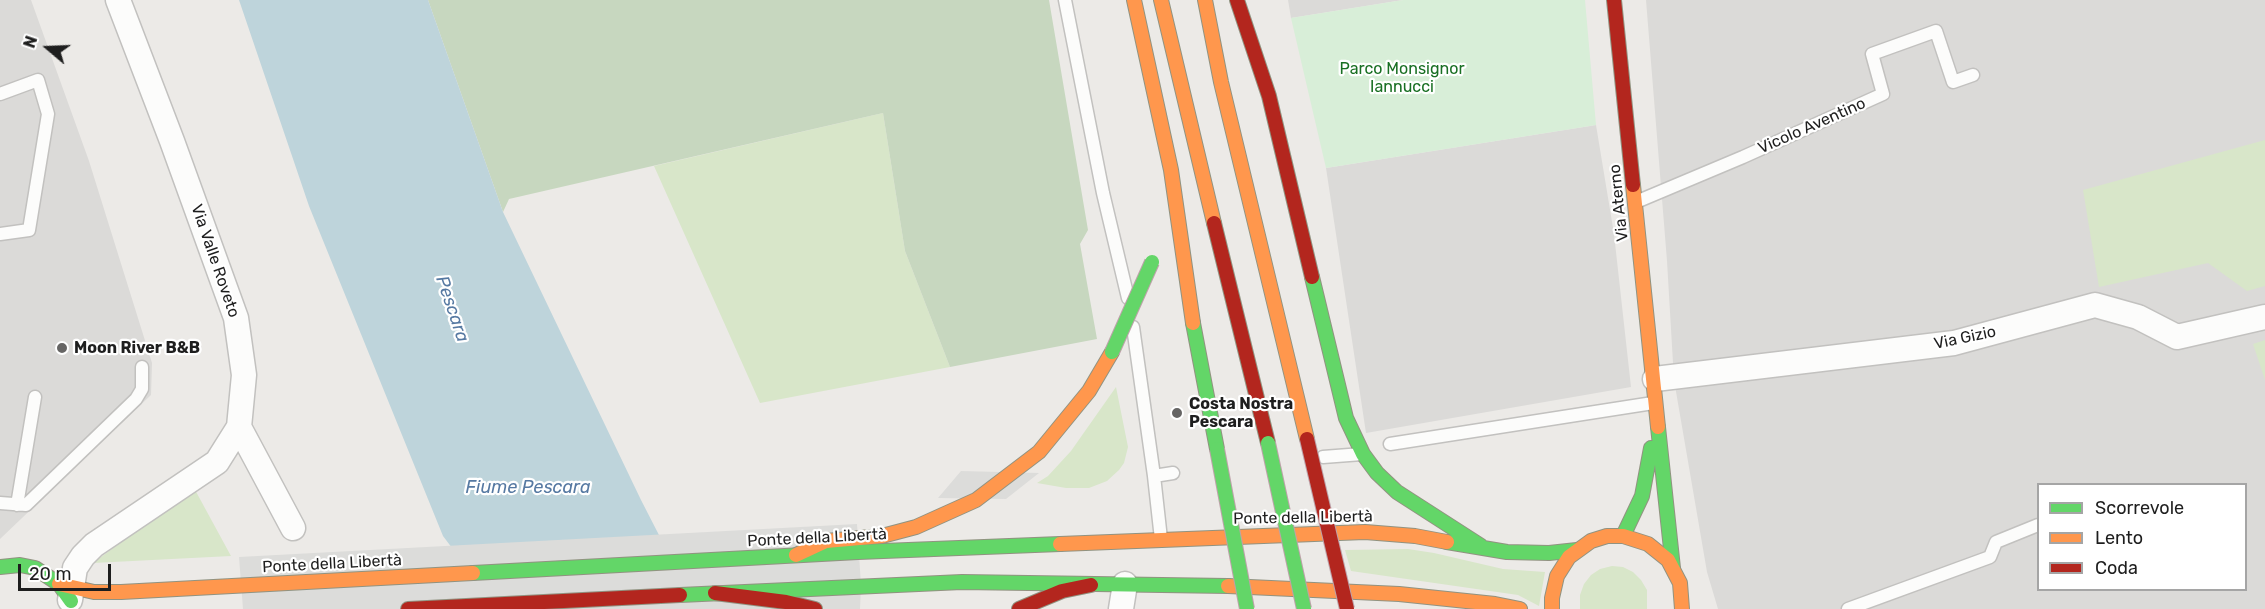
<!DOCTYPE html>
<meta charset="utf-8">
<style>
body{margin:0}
#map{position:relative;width:2265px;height:609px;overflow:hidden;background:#eceae7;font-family:Rubik,sans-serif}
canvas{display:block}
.legend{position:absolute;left:2037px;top:483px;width:210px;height:108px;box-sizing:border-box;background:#fff;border:2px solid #a5a5a5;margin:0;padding:8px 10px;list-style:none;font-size:18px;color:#1e1e1e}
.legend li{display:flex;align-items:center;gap:12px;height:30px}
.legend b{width:30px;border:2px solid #a5a5a5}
.north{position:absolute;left:18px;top:18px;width:60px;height:60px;-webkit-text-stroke:4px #fff;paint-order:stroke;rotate:289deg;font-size:16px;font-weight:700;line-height:24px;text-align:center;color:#1e1e1e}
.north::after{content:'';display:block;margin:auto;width:21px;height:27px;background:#1e1e1e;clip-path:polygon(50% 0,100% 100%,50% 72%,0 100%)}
.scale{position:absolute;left:18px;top:564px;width:93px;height:27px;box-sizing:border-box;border:3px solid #1e1e1e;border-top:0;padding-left:8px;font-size:18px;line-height:21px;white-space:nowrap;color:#1e1e1e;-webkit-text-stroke:4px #fff;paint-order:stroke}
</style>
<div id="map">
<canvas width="2265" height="609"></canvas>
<ul class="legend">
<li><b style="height:8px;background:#63d668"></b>Scorrevole</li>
<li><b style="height:8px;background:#ff974d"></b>Lento</li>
<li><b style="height:8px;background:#b3261e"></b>Coda</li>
</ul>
<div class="north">N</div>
<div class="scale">20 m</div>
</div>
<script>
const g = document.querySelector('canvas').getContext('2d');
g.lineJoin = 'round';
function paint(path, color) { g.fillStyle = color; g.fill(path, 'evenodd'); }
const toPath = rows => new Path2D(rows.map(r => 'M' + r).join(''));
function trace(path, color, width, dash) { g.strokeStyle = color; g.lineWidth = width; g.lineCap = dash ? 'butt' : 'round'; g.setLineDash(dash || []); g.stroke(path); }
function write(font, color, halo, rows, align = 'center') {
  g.font = font + ' Rubik,sans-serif'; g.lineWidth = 4.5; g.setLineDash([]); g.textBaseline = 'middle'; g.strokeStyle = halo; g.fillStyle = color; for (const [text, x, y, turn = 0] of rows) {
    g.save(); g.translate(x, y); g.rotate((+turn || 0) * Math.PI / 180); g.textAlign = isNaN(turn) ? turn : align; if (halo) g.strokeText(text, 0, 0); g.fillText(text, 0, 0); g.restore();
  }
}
paint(toPath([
 [0,0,31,0,89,161,152,363,151,395,0,539],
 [1288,0,1403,0,1291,18],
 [1646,0,2265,0,2265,609,1718,609,1707,572,1674,380,1667,261],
 [2038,484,2246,484,2246,590,2038,590],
 [1596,125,1614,234,1631,387,1366,433,1326,168]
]), '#dbdad8');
paint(toPath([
 [883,113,905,251,950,367,760,403,654,166],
 [2265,140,2265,286,2247,291,2208,263,2099,287,2083,190],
 [2265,340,2265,380,2253,344],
 [1116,387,1128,447,1124,463,1119,470,1107,481,1089,488,1066,488,1037,483,1048,476,1071,451],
 [194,488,231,556,93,563],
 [1408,549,1434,553,1503,569,1545,572,1539,606,1518,595,1351,571,1345,550],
 [1612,566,1623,567,1633,572,1641,580,1647,590,1647,609,1580,609,1580,595,1584,584,1591,575,1600,569]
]), '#d8e6c9');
paint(toPath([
 [428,0,1049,0,1088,230,1080,244,1097,339,950,367,905,251,883,113,509,199,503,212]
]), '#c7d7bf');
paint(toPath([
 [1403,0,1585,0,1596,125,1326,168,1291,18]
]), '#d8eed8');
paint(toPath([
 [239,0,428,0,503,212,641,500,697,609,498,609,443,536,309,206]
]), '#bed4db');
paint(toPath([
 [961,471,1039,473,1006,499,938,498],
 [857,524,861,585,860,609,243,609,239,557]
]), '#dcdcda');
const lane = toPath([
 [1065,0,1103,193,1128,298],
 [0,94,38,80,48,114,29,230,0,234],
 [1636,202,1743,157,1883,94,1872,54,1936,31,1953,82,1973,75],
 [1133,327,1154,476],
 [1390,444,1653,403],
 [1323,457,1362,454],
 [0,503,26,505,136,399,142,389,142,367],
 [17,505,35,397],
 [1161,539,1154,476,1173,473],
 [1848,609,1990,557,1996,542,2038,525]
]);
const street = toPath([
 [1655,379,1954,343,2095,305,2138,317,2177,337,2265,317],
 [239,427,293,528],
 [70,600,75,568,83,556,94,545,217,462,239,427,244,375,236,318,172,141,118,0],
 [1121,609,1125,584]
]);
const fast = toPath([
 [1312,277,1346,418,1363,454,1377,473,1397,492,1481,546],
 [1193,323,1217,449],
 [1658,427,1673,568],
 [1623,536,1642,496,1651,448],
 [1447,542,1507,552,1549,553,1577,550],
 [0,567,20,565,35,568,59,584,71,601],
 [473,573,858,552,1060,544],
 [680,595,962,582,1228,586]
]);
const slow = toPath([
 [1134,0,1171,170,1193,323],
 [1161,0,1214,223],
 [1205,0,1221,82,1307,439],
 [1633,185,1658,427],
 [1060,544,1365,532,1415,536,1447,542],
 [796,555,826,541,882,536,916,527,976,500,1039,452,1089,391,1112,352],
 [59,584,94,592,121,592,473,573],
 [1228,586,1399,594,1495,604,1520,609],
 [1552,609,1552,598,1557,576,1569,557,1591,541,1607,536,1623,536,1648,544,1668,560,1680,583,1682,609]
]);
const jam = toPath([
 [1237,0,1269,96,1312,277],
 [1614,0,1633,185],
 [1214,223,1268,443],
 [715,593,786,602,815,609],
 [408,609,680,595],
 [1019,609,1062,591,1091,585]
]);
trace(lane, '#c2c1bf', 15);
trace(street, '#c2c1bf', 27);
trace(fast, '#919381', 16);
trace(slow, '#919381', 16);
trace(jam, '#919381', 16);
trace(lane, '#fcfcfb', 12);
trace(street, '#fcfcfb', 24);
trace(fast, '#63d668', 14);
trace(slow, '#ff974d', 14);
trace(jam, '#b3261e', 14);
const fastBridge = toPath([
 [1112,352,1152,262],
 [1268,443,1304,609],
 [1217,449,1247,609]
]);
const jamBridge = toPath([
 [1307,439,1347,609]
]);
trace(fastBridge, '#bda2a9', 16, []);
trace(jamBridge, '#bda2a9', 16, []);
trace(fastBridge, '#63d668', 14);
trace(jamBridge, '#b3261e', 14);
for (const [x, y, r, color] of [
 [62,348,6,"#666564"],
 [1177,413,6,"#666564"]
]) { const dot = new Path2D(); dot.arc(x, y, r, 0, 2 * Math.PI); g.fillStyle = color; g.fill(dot); trace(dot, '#fff', 2); }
write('16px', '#196f23', '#fff', [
 ["Parco Monsignor",1402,69],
 ["Iannucci",1402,87]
]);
write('16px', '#1e1e1e', '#fff', [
 ["Vicolo Aventino",1812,126,-24],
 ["Via Aterno",1619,203,-96],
 ["Via Valle Roveto",215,261,71],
 ["Via Gizio",1965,338,-12],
 ["Ponte della Libertà",1303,518,-1],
 ["Ponte della Libertà",817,538,-3],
 ["Ponte della Libertà",332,564,-3]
]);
write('bold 16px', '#1e1e1e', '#fff', [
 ["Moon River B&B",74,348],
 ["Costa Nostra",1189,404],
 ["Pescara",1189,422]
], 'left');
write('italic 18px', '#5679a2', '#fff', [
 ["Pescara",452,309,71],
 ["Fiume Pescara",528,488]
]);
</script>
